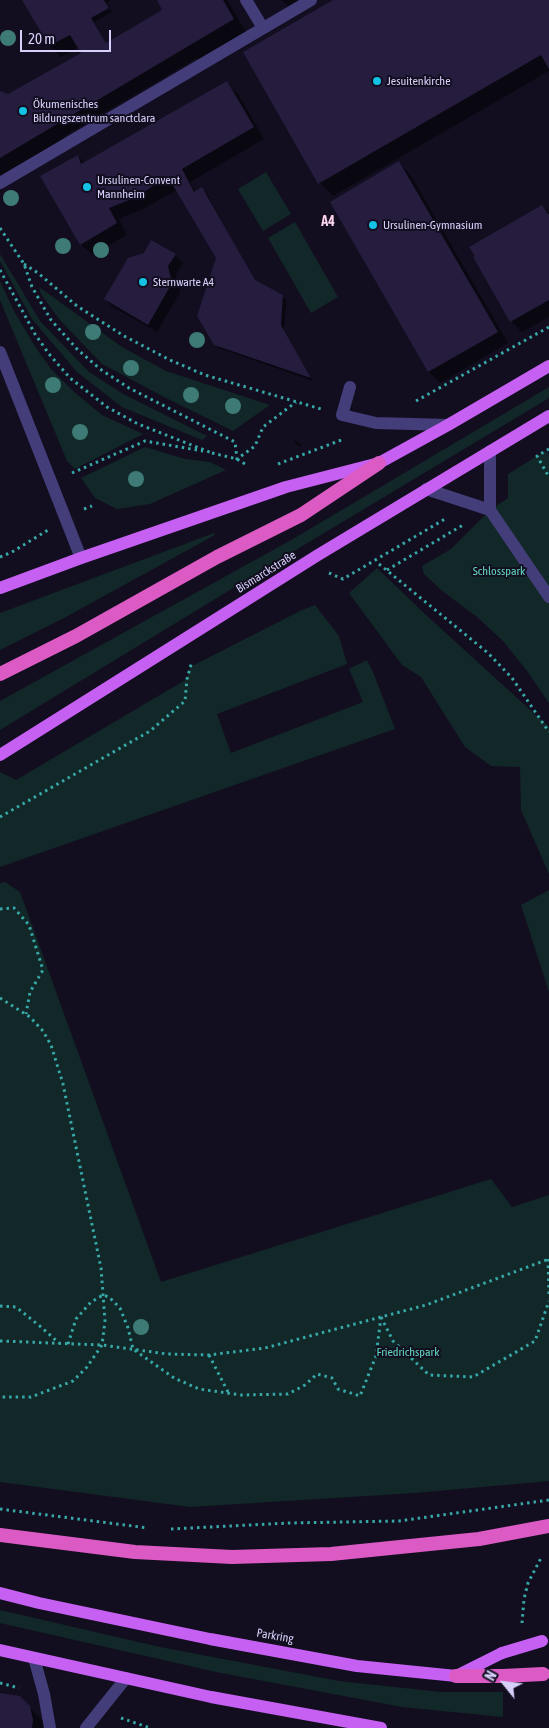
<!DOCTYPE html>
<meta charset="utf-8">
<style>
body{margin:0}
#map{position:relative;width:549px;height:1728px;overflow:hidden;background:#120e1f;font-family:"Asap Condensed",sans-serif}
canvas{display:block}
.north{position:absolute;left:479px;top:1658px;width:50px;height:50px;-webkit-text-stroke:4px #120e1f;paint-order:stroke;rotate:299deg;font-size:14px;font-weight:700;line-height:20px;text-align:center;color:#d7d0fb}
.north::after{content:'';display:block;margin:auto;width:18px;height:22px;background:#d7d0fb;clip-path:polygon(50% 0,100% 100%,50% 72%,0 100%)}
.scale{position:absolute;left:20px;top:30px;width:91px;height:22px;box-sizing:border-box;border:2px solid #d7d0fb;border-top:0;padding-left:6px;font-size:15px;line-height:18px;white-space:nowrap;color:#d7d0fb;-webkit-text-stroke:4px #120e1f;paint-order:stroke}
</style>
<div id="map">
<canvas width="549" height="1728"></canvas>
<div class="north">N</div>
<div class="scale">20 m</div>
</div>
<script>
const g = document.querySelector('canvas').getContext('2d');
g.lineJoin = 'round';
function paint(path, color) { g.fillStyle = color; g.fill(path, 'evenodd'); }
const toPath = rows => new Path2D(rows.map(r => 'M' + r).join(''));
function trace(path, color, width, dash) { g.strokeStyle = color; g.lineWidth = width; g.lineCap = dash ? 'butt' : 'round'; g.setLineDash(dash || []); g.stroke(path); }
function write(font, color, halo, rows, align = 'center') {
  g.font = font + ' "Asap Condensed",sans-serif'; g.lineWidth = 4; g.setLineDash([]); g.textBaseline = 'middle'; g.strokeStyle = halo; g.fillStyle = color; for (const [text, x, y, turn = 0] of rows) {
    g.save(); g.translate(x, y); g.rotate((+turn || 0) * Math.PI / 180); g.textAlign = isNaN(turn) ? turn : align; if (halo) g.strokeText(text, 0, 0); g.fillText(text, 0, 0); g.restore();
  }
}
paint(toPath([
 [266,172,291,214,263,231,238,189],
 [295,222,338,297,311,313,268,238],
 [0,254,40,321,89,372,123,394,207,436,202,440,122,407,77,372,32,319,0,261],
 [0,281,14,311,36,348,51,369,73,391,102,415,143,434,75,469,67,461,0,300],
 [39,287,122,347,166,371,270,405,233,431,166,398,102,364,59,319,41,294],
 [549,387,549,398,299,548,0,730,0,701,293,539],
 [145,447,185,459,210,462,226,470,150,504,117,509,95,498,81,478],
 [545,451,549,454,549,703,527,671,503,641,477,617,441,590,424,574,422,566,451,549,490,510,508,498,508,474],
 [214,533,215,535,64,618,0,650,0,613],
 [377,568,425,614,549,727,549,874,521,810,520,767,491,766,465,747,421,677,402,665,349,593],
 [315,605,339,636,347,664,217,714,231,753,363,702,349,669,367,660,373,672,395,729,0,867,0,772,16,780,187,679,190,667,300,611],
 [5,882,20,892,161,1282,491,1179,512,1207,549,1195,549,1481,415,1493,190,1507,0,1482,0,883],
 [549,890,549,992,521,905],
 [0,1610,160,1647,339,1681,441,1692,503,1692,503,1717,402,1707,216,1672,0,1623]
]), '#122728');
paint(toPath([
 [24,0,109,0,110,1,107,3,112,12,94,22,107,44,166,15,158,0,227,0,246,32,199,61,197,58,63,137,64,140,0,179,0,92,8,96,83,53,79,47,61,57,50,46],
 [282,0,306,0,291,9],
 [336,0,549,0,549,71,333,196,320,183,244,53],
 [226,83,238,94,264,139,190,182,195,192,202,189,206,192,256,283,282,296,286,300,284,330,313,381,219,348,215,344,217,258,177,190,145,208,119,219,127,235,92,255,80,244,78,156,85,163],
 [399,163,410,174,508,343,440,383,429,372,331,202],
 [542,206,549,213,549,317,522,332,511,321],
 [175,255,183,263,176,275,180,292,157,332,113,307,105,299],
 [294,440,301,444,301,447,294,443],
 [0,1694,19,1697,45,1723,46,1728,0,1728]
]), '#0007');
paint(toPath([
 [22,0,104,0,109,8,91,18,106,43,162,10,157,0,223,0,234,19,0,158,0,91,8,94,81,53,70,35,49,46],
 [333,0,549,0,549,69,541,55,318,184,243,52],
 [227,81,254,127,182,169,194,192,202,187,255,280,283,295,281,325,311,378,214,345,197,316,216,258,168,177,134,198,109,208,117,223,80,245,40,176,78,155,81,164],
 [399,161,498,332,428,372,330,202],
 [542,205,548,214,549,214,549,300,510,322,473,257,475,256,469,247],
 [151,240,176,254,168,266,172,283,148,325,104,299,128,258,144,253],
 [0,1693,20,1696,30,1706,33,1720,32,1728,0,1728]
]), '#251c3e');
trace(toPath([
 [0,228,24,264,32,287,51,320,77,349,100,369,129,388,235,442,237,459,255,446,263,427,296,402],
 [24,264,38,273,77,306,124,336,170,360,205,375,321,409],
 [0,270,35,334,49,354,70,378,107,407,138,424,212,453],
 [416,401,549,327],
 [549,449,537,456,549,477],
 [212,453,237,459,245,464],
 [278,464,344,439],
 [72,473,145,441,203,451],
 [84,509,92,506],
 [0,557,12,552,48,530],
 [379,564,488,653,512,678,549,732],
 [387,570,463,525],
 [329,573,343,579,445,519],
 [0,817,150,731,185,701,187,679,192,661],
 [0,909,14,908,29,925,43,970,30,992,26,1014],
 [0,998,30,1017,43,1031,51,1045,63,1084,101,1268,105,1321,102,1345,87,1367,73,1381,31,1397,0,1397],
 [548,1259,549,1296],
 [0,1306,16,1307,41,1327,59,1343],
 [381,1317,393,1341,429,1375,473,1377,535,1341,549,1301],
 [0,1341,102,1345,167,1354,209,1355,265,1348,426,1305,549,1259],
 [68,1344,76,1319,91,1302,103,1295,109,1297,120,1308,128,1328,133,1349,174,1378,199,1389,241,1395,288,1394,305,1385,317,1374,332,1378,338,1389,360,1396,376,1356,381,1317],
 [209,1355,229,1394],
 [0,1509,148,1528],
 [171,1529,289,1523,399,1521,549,1500],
 [522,1623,524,1599,528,1583,542,1556],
 [0,1683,19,1688],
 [121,1718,150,1728]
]), '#37a7a7', 3, [2.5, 4]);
trace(toPath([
 [350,387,342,415,376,423,448,425],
 [490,451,490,510,549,597],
 [426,489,490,510]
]), '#433d7a', 12);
trace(toPath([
 [246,0,263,28],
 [0,183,311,0],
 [0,352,81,558],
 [34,1658,44,1694,50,1728],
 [86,1728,126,1678]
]), '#433d7a', 12);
trace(toPath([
 [0,588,81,558,286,487,379,463,448,425,549,366],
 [0,755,318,555,549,416],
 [0,1593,39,1603,210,1639,357,1666,456,1676,502,1653],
 [0,1650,211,1697,381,1728]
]), '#c560f2', 12);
trace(toPath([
 [0,674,76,636,217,557,301,515,379,463],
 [0,1535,135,1552,232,1557,331,1554,479,1539,549,1526],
 [456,1676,503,1676]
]), '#db5ac4', 14);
trace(toPath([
 [502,1653,542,1641]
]), '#c560f2', 12);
trace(toPath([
 [503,1676,543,1674]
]), '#db5ac4', 14);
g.fillStyle = '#3e7b77';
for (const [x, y] of [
 [8,38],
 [11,198],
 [63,246],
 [101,250],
 [93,332],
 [197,340],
 [131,368],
 [53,385],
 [191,395],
 [233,406],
 [80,432],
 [136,479],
 [141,1327]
]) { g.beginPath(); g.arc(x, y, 8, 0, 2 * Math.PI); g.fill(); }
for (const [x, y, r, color] of [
 [377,81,5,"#13c2e4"],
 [23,111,5,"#13c2e4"],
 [87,187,5,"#13c2e4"],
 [373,225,5,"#13c2e4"],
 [143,282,5,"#13c2e4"]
]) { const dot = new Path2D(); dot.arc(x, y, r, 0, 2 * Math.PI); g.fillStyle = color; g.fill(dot); trace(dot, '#120e1f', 2); }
write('12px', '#d7d0fb', '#120e1f', [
 ["Jesuitenkirche",387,81],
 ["Ökumenisches",33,104],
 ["Bildungszentrum sanctclara",33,118],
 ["Ursulinen-Convent",97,180],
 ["Mannheim",97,194],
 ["Ursulinen-Gymnasium",383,225],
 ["Sternwarte A4",153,282]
], 'left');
write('12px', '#62d4bf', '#120e1f', [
 ["Schlosspark",499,571],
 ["Friedrichspark",408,1352]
]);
write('12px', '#d7d0fb', '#120e1f', [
 ["Bismarckstraße",266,572,-32],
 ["Parkring",275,1636,10]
]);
write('bold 14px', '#fbd2e9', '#120e1f', [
 ["A4",328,222]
]);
</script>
